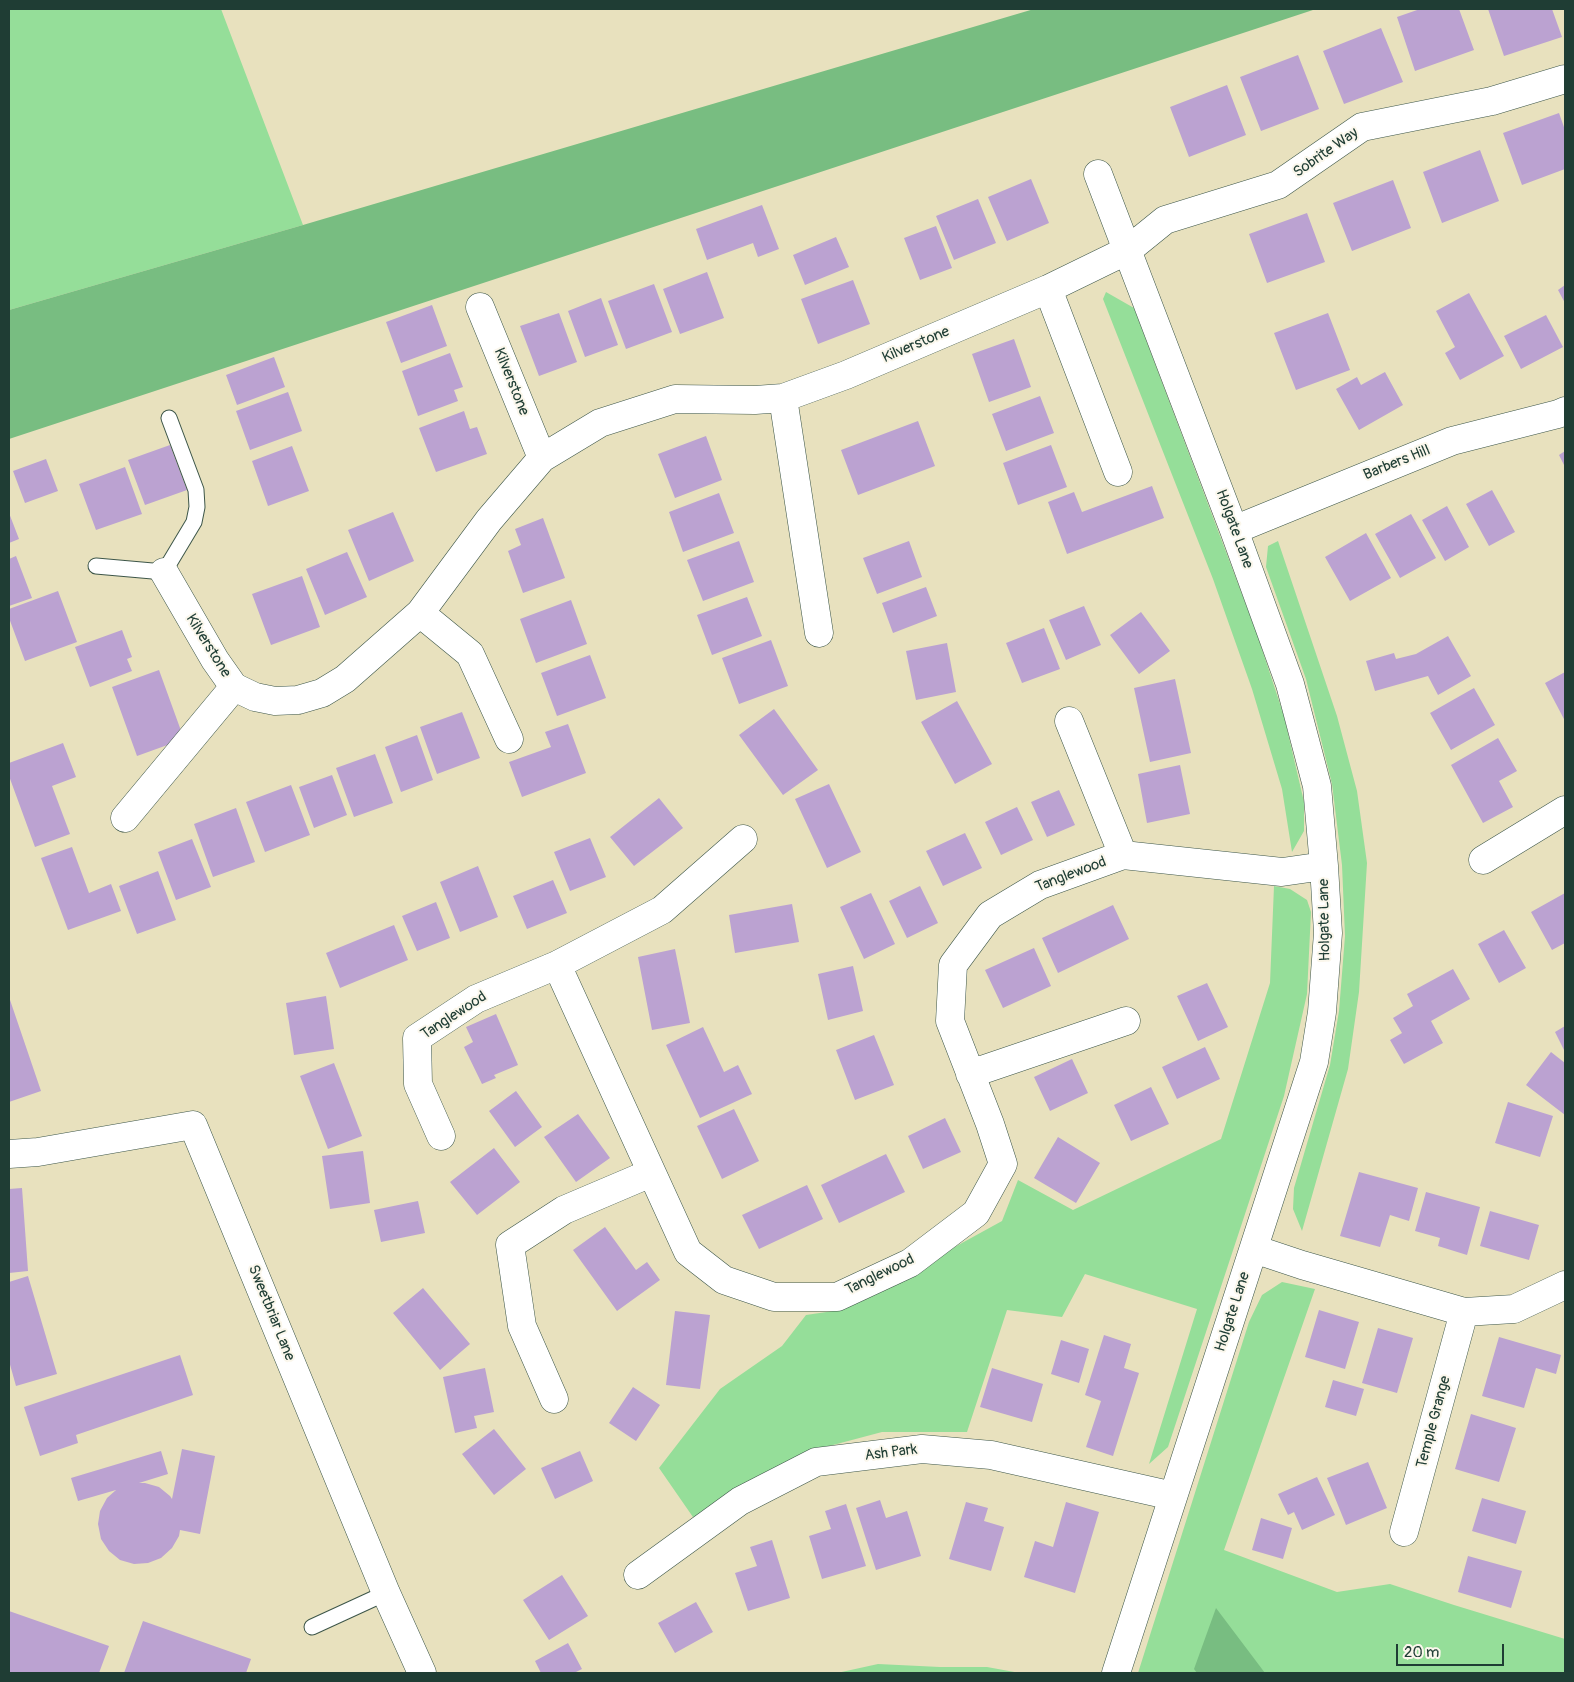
<!DOCTYPE html>
<style>
body{margin:0}
#map{position:relative;width:1574px;height:1682px;overflow:hidden;background:#e8e1be;font-family:Pangolin,sans-serif}
canvas{display:block}
.frame{position:absolute;inset:0;border:10px solid #1f3d34;pointer-events:none}
.scale{position:absolute;left:1396px;top:1644px;width:108px;height:22px;box-sizing:border-box;border:2px solid #1f3d34;border-top:0;padding-left:6px;font-size:15px;line-height:18px;white-space:nowrap;color:#1f3d34;-webkit-text-stroke:4px #fbf7ec;paint-order:stroke}
</style>
<div id="map">
<canvas width="1574" height="1682"></canvas>
<div class="frame"></div>
<div class="scale">20 m</div>
</div>
<script>
const g = document.querySelector('canvas').getContext('2d');
g.lineJoin = 'round';
function paint(path, color) { g.fillStyle = color; g.fill(path, 'evenodd'); }
const toPath = rows => new Path2D(rows.map(r => 'M' + r).join(''));
function trace(path, color, width, dash) { g.strokeStyle = color; g.lineWidth = width; g.lineCap = dash ? 'butt' : 'round'; g.setLineDash(dash || []); g.stroke(path); }
function write(font, color, halo, rows, align = 'center') {
  g.font = font + ' Pangolin,sans-serif'; g.lineWidth = 4; g.setLineDash([]); g.textBaseline = 'middle'; g.strokeStyle = halo; g.fillStyle = color; for (const [text, x, y, turn = 0] of rows) {
    g.save(); g.translate(x, y); g.rotate((+turn || 0) * Math.PI / 180); g.textAlign = isNaN(turn) ? turn : align; if (halo) g.strokeText(text, 0, 0); g.fillText(text, 0, 0); g.restore();
  }
}
paint(toPath([
 [9,9,221,9,303,225,9,310],
 [1106,292,1134,308,1257,634,1284,716,1304,802,1304,831,1292,852,1282,789,1252,689,1213,579,1103,299],
 [1278,541,1337,716,1357,791,1367,863,1359,992,1348,1069,1302,1231,1293,1209,1294,1188,1330,1065,1339,1011,1345,936,1342,865,1332,784,1306,679,1266,567,1268,546],
 [1274,886,1290,889,1307,900,1311,912,1307,994,1284,1096,1168,1447,1149,1464,1197,1309,1085,1274,1062,1317,1007,1310,967,1432,882,1432,803,1453,695,1520,659,1468,720,1389,782,1346,806,1315,840,1310,1002,1221,1018,1180,1073,1210,1221,1139,1270,983],
 [1282,1282,1315,1289,1224,1550,1337,1592,1390,1584,1454,1605,1565,1639,1565,1673,1138,1673,1249,1322,1262,1295],
 [878,1664,940,1667,987,1667,1020,1673,837,1673]
]), '#95de99');
paint(toPath([
 [1034,9,1316,9,9,439,9,310,303,225],
 [1216,1608,1265,1673,1197,1673,1194,1669]
]), '#78bd81');
paint(toPath([
 [1420,9,1459,9,1474,50,1415,71,1397,17],
 [1488,9,1552,9,1562,37,1504,56],
 [1381,28,1403,82,1344,104,1323,51],
 [1298,55,1319,109,1261,131,1240,77],
 [1227,85,1246,135,1189,157,1170,107],
 [1559,113,1565,130,1565,169,1522,185,1503,133],
 [1480,150,1499,201,1442,223,1423,172],
 [1031,179,1049,223,1007,241,988,197],
 [1393,180,1411,228,1352,251,1333,203],
 [978,199,996,243,954,260,936,216],
 [762,205,779,249,758,257,753,243,707,260,696,229],
 [1307,213,1325,262,1267,283,1249,234],
 [936,226,952,268,920,280,904,238],
 [836,237,849,267,805,285,793,255],
 [707,272,724,318,680,334,663,289],
 [853,280,870,324,818,344,801,299],
 [654,284,672,332,626,349,608,301],
 [1565,285,1565,303,1558,290],
 [1469,293,1504,356,1460,380,1445,353,1455,347,1436,311],
 [601,298,618,345,585,357,568,311],
 [432,305,447,346,401,363,386,322],
 [559,313,577,362,539,376,520,326],
 [1328,313,1350,370,1296,390,1274,333],
 [1546,315,1563,347,1521,369,1504,336],
 [1014,339,1031,387,989,402,972,354],
 [450,353,463,387,454,390,458,401,418,416,402,371],
 [274,357,285,387,237,405,226,375],
 [1385,372,1403,405,1359,430,1336,389,1357,377,1361,385],
 [288,392,302,431,250,450,236,411],
 [1040,396,1054,433,1006,451,992,414],
 [464,411,470,429,477,427,487,454,436,472,419,428],
 [918,421,935,466,858,495,841,450],
 [706,436,722,480,675,498,658,454],
 [170,445,187,490,145,505,128,460],
 [1051,445,1067,487,1018,505,1003,463],
 [292,446,309,491,268,506,252,461],
 [1565,451,1565,467,1559,455],
 [46,459,58,491,25,503,13,471],
 [125,467,142,514,96,530,79,484],
 [1152,486,1164,518,1067,554,1048,502,1074,492,1082,512],
 [1492,490,1515,532,1489,546,1466,504],
 [719,493,734,533,683,552,669,512],
 [1447,506,1469,547,1445,561,1422,520],
 [393,512,414,561,369,581,348,530],
 [9,513,19,539,9,543],
 [1411,514,1436,558,1400,578,1375,534],
 [543,518,565,578,523,593,508,551,521,545,515,529],
 [1366,533,1391,578,1350,601,1325,557],
 [739,541,754,582,703,601,687,560],
 [909,541,922,577,877,594,863,558],
 [347,552,367,597,325,615,306,569],
 [16,556,32,598,9,606,9,559],
 [302,576,320,627,271,645,252,594],
 [926,587,937,616,893,633,882,603],
 [58,591,77,642,25,661,9,618,9,609],
 [747,597,762,636,712,655,697,615],
 [571,600,587,644,536,663,520,619],
 [1084,606,1101,645,1066,660,1049,620],
 [1141,612,1170,651,1139,674,1110,635],
 [1044,628,1060,669,1022,683,1006,643],
 [122,630,132,657,127,659,132,671,90,687,75,647],
 [1448,636,1471,676,1438,695,1428,676,1375,691,1366,661,1394,653,1396,659,1416,654],
 [771,640,788,686,739,704,722,658],
 [947,643,956,692,916,700,906,651],
 [590,655,606,698,557,716,541,673],
 [159,670,184,739,137,756,112,687],
 [1565,672,1565,721,1545,683],
 [1175,679,1191,753,1150,762,1134,688],
 [1474,688,1495,725,1451,750,1430,713],
 [957,701,992,764,955,784,921,722],
 [774,709,818,770,783,795,739,735],
 [462,712,480,758,437,774,420,727],
 [568,724,586,773,522,797,509,762,551,747,545,732],
 [417,735,433,780,401,792,385,747],
 [1498,738,1517,771,1499,781,1513,807,1483,823,1451,765],
 [63,743,76,777,52,786,70,834,35,847,9,776,9,763],
 [375,754,393,803,354,817,336,768],
 [1180,765,1190,814,1147,823,1138,774],
 [332,775,347,815,314,828,299,787],
 [829,784,861,852,827,868,795,799],
 [291,785,310,835,265,852,246,802],
 [1059,790,1075,825,1047,837,1031,802],
 [659,798,683,828,634,866,610,837],
 [1017,807,1033,840,1001,855,985,822],
 [236,808,255,862,213,877,194,824],
 [965,833,982,868,943,886,926,851],
 [590,838,606,877,570,891,554,852],
 [192,839,211,887,176,900,158,852],
 [72,847,89,893,111,884,121,911,68,930,41,858],
 [478,866,498,917,460,932,440,882],
 [158,871,176,920,137,934,119,886],
 [553,880,567,913,527,929,513,896],
 [920,886,938,923,907,938,889,901],
 [871,893,895,944,864,959,840,907],
 [1565,893,1565,943,1552,950,1531,912],
 [436,902,450,938,417,951,402,916],
 [792,904,799,942,735,953,729,915],
 [1113,905,1129,939,1058,973,1042,938],
 [394,925,408,960,340,988,326,953],
 [1504,930,1526,968,1499,983,1478,944],
 [1034,948,1051,986,1003,1008,985,970],
 [675,949,690,1023,652,1030,638,957],
 [853,966,863,1011,828,1020,818,974],
 [1453,969,1470,999,1431,1021,1443,1043,1404,1064,1390,1040,1402,1033,1393,1018,1413,1006,1407,994],
 [1207,983,1228,1027,1198,1041,1177,996],
 [326,996,334,1049,294,1055,286,1003],
 [9,997,41,1091,9,1102],
 [496,1014,518,1065,494,1075,496,1078,482,1084,464,1047,473,1042,466,1027],
 [1565,1026,1565,1052,1555,1032],
 [703,1027,724,1072,738,1065,752,1094,700,1118,666,1045],
 [874,1035,894,1085,855,1100,836,1050],
 [1205,1047,1220,1079,1177,1099,1162,1067],
 [1551,1052,1565,1063,1565,1115,1526,1085],
 [1072,1059,1088,1093,1050,1111,1034,1077],
 [334,1063,362,1136,328,1149,300,1076],
 [1151,1087,1169,1124,1131,1141,1114,1105],
 [516,1091,542,1127,515,1147,489,1111],
 [1508,1102,1553,1116,1540,1157,1495,1143],
 [734,1109,759,1161,722,1179,697,1126],
 [578,1114,610,1158,576,1182,544,1137],
 [945,1118,961,1152,923,1169,908,1136],
 [1058,1137,1100,1163,1076,1203,1034,1178],
 [494,1148,520,1182,477,1215,450,1182],
 [363,1151,370,1203,330,1209,322,1156],
 [886,1154,905,1192,839,1223,821,1185],
 [1359,1172,1418,1188,1409,1221,1390,1215,1380,1247,1340,1236],
 [807,1185,823,1219,759,1249,742,1215],
 [22,1188,28,1271,9,1273,9,1189],
 [1426,1192,1480,1207,1467,1255,1438,1246,1440,1238,1415,1231],
 [418,1201,425,1233,381,1242,374,1210],
 [1490,1211,1539,1225,1529,1260,1480,1246],
 [605,1227,636,1270,647,1262,660,1280,617,1311,573,1250],
 [28,1276,57,1374,16,1386,9,1361,9,1282],
 [423,1288,470,1344,440,1370,393,1313],
 [1319,1310,1359,1322,1345,1369,1305,1357],
 [675,1311,710,1315,700,1389,666,1385],
 [1378,1328,1413,1338,1397,1393,1362,1383],
 [1104,1335,1131,1344,1124,1368,1139,1373,1113,1456,1086,1447,1101,1401,1085,1395],
 [1499,1337,1561,1355,1556,1374,1536,1368,1524,1408,1482,1396],
 [1061,1340,1089,1349,1079,1383,1051,1374],
 [180,1355,193,1395,76,1435,78,1443,40,1456,24,1407],
 [485,1368,494,1412,474,1416,477,1428,455,1433,443,1377],
 [992,1368,1043,1384,1032,1422,980,1407],
 [1333,1380,1364,1389,1356,1416,1325,1407],
 [633,1387,660,1405,636,1441,609,1423],
 [1471,1414,1516,1428,1499,1482,1455,1469],
 [494,1429,526,1469,494,1495,462,1454],
 [182,1449,215,1456,200,1534,180,1530,179,1536,172,1548,161,1558,148,1563,134,1564,120,1560,109,1551,101,1539,98,1524,100,1511,107,1498,116,1490,78,1501,71,1478,161,1451,168,1474,139,1483,145,1483,159,1487,170,1496,172,1499],
 [580,1451,593,1481,555,1499,541,1468],
 [1368,1462,1387,1508,1346,1525,1327,1478],
 [1317,1477,1335,1515,1302,1530,1294,1512,1288,1515,1278,1494],
 [1482,1498,1526,1511,1516,1544,1472,1531],
 [880,1500,886,1518,907,1511,921,1556,876,1570,856,1508],
 [966,1502,988,1508,984,1521,1004,1527,991,1571,949,1559],
 [1066,1502,1099,1512,1075,1593,1024,1577,1035,1541,1053,1547],
 [846,1504,866,1566,822,1579,809,1536,831,1529,825,1511],
 [1261,1518,1292,1528,1283,1559,1252,1550],
 [772,1540,790,1598,748,1611,735,1573,757,1566,750,1547],
 [1468,1556,1522,1571,1511,1608,1458,1592],
 [562,1575,588,1616,549,1640,523,1600],
 [696,1602,713,1632,675,1653,658,1623],
 [9,1611,109,1646,99,1673,9,1673],
 [143,1621,251,1659,246,1673,124,1673],
 [568,1643,582,1669,574,1673,541,1673,535,1661]
]), '#bba2d1');
const lane = toPath([
 [96,566,164,572,194,522,197,507,196,490,169,418],
 [312,1627,386,1593]
]);
const street = toPath([
 [1098,174,1234,530,1290,684,1317,786,1324,866,1328,933,1322,1012,1314,1062,1116,1673],
 [1048,289,1118,472],
 [480,307,542,458],
 [783,398,819,633],
 [1234,530,1452,441,1558,414,1565,411],
 [164,572,215,660,234,687,255,697,275,701,298,700,322,693,345,679,420,613,489,520,542,458,600,423,675,399,755,400,783,398,846,375,1048,289,1128,250,1165,220,1278,185,1362,127,1492,101,1565,79],
 [420,613,470,654,509,739],
 [1069,721,1123,855],
 [125,818,234,687],
 [1483,860,1565,810],
 [557,965,688,1252,724,1280,774,1297,837,1297,910,1263,976,1213,1003,1164,990,1124,950,1021,953,965,990,915,1040,885,1123,855,1282,872,1324,866],
 [970,1074,1126,1021],
 [441,1136,418,1084,417,1038,476,999,557,965,662,910,743,839],
 [9,1154,38,1152,193,1125,386,1593,422,1673],
 [1254,1249,1302,1265,1464,1312,1514,1309,1565,1285],
 [554,1399,522,1326,510,1245,564,1210,651,1173],
 [1404,1532,1464,1312],
 [638,1575,740,1501,816,1462,922,1449,991,1455,1173,1496]
]);
trace(lane, '#3d5649', 17);
trace(street, '#3d5649', 29);
trace(lane, '#fff', 15);
trace(street, '#fff', 28);
write('15px', '#1f3d34', '#fbf7ec', [
 ["Sobrite Way",1326,153,-35],
 ["Kilverstone",916,345,-23],
 ["Kilverstone",511,382,68],
 ["Barbers Hill",1397,463,-22],
 ["Holgate Lane",1234,529,70],
 ["Kilverstone",208,646,58],
 ["Tanglewood",1071,875,-21],
 ["Holgate Lane",1325,920,-91],
 ["Tanglewood",454,1016,-33],
 ["Tanglewood",880,1275,-26],
 ["Holgate Lane",1233,1312,-72],
 ["Sweetbriar Lane",271,1313,68],
 ["Temple Grange",1434,1422,-75],
 ["Ash Park",891,1453,-7]
]);
</script>
